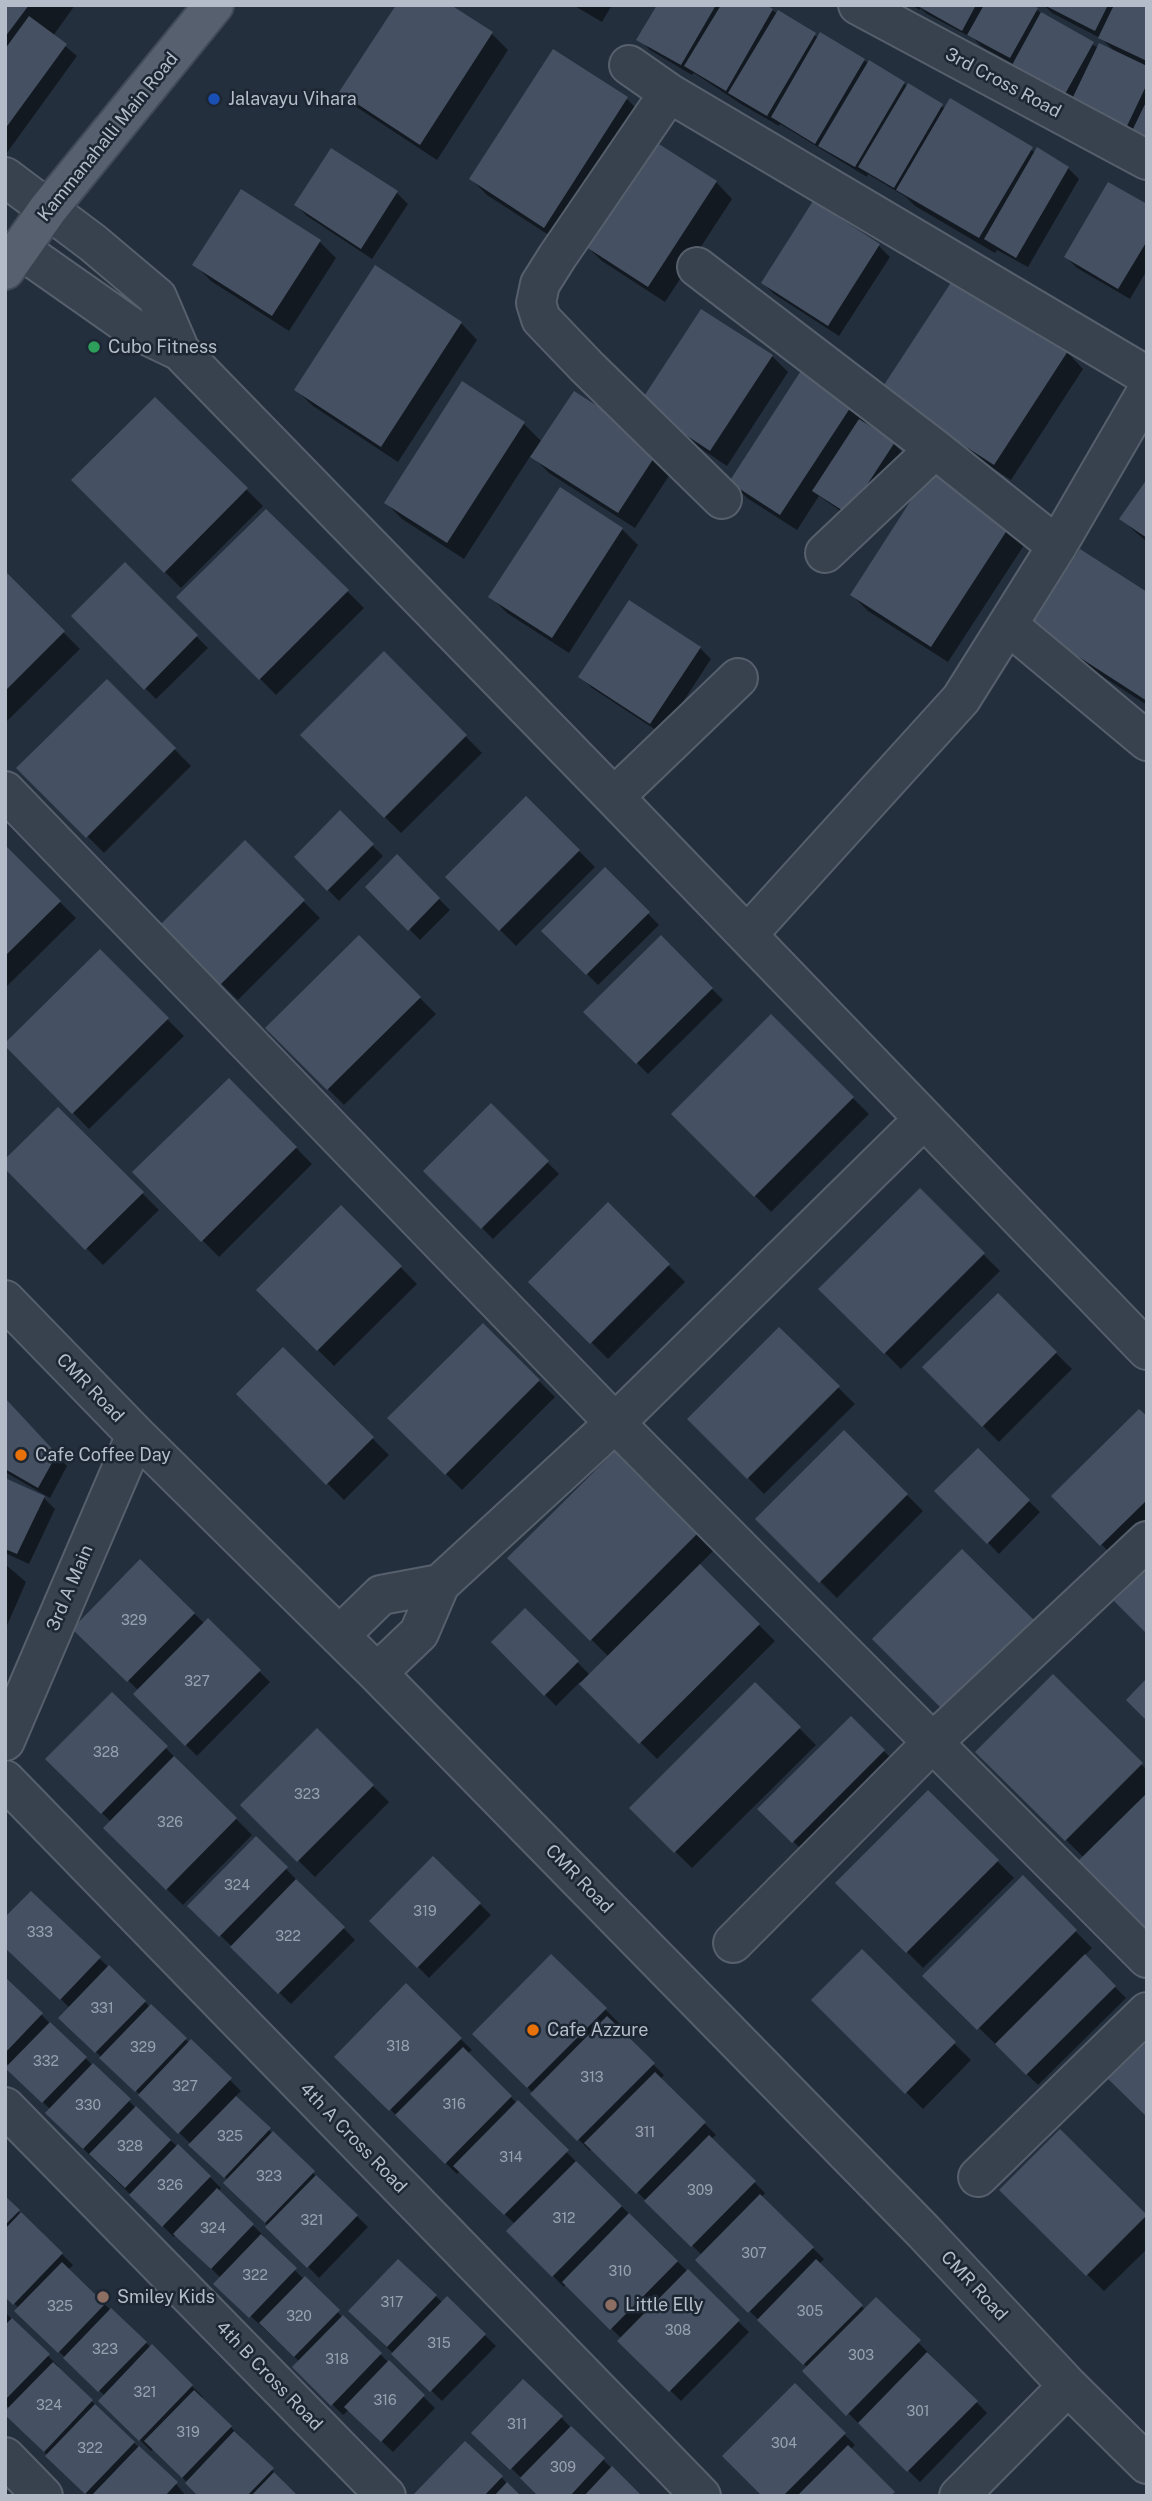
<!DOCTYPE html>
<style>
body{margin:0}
#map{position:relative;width:1152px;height:2501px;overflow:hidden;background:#242f3e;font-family:"Public Sans",sans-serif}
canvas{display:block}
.frame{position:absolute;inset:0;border:7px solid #b4bcc9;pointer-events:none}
</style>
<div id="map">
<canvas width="1152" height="2501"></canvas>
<div class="frame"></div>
</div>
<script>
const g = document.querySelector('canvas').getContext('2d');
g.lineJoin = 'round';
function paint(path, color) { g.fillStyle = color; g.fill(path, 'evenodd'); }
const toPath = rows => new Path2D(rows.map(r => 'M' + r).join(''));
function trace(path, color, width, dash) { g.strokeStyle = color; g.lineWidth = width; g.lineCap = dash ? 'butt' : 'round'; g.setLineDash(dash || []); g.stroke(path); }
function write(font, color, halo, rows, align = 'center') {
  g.font = font + ' "Public Sans",sans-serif'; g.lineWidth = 5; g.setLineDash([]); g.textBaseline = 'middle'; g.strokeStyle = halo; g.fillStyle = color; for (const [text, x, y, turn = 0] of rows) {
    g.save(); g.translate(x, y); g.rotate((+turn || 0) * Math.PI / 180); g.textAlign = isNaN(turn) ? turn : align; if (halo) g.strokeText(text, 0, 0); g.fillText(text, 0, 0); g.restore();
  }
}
paint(toPath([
 [5,5,75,5,53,36,77,56,6,154],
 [573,5,612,5,602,22],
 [659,5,763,5,819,38,821,35,946,109,1068,168,1079,179,1028,267,997,250,995,253,915,206,906,197,868,174,867,177,780,124,779,126,741,104,694,73,692,75,650,50,639,39],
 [911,5,1029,5,1098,48,1116,53,1102,39,1052,13,1044,5,1147,5,1147,148,1025,76,1013,64,981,46,974,39,927,14,920,8,920,10],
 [492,34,508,50,437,160,358,108,341,92],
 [627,99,643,115,561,243,487,195,471,179],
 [716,182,732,199,665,302,602,261,585,245],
 [397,193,408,204,372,259,307,216,296,205],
 [814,204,879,246,890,257,839,336,774,294,763,283],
 [1147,206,1147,270,1130,299,1077,268,1066,257],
 [320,242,336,258,289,331,211,281,194,264],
 [461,323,477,340,398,462,313,406,296,390],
 [1067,352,1083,369,1011,480,899,407],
 [772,356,788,372,727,466,658,420],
 [805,368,871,417,865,425,894,444,905,455,859,524,819,496,797,530,747,498,731,482],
 [463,384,524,424,542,442,574,393,676,465,635,528,549,473,531,455,464,559,402,519,386,503],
 [155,399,263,506,181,588,73,480],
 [934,468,1030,536,948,662,868,611,852,595],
 [1147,482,1147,542,1121,519],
 [266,511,364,608,276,695,179,597],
 [622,529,638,545,569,653,507,613,491,597],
 [125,565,208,648,156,699,73,616],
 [5,574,80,649,5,723],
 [1147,594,1147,705,1049,642],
 [700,648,711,659,662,734,592,688,581,677],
 [384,654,482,753,401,833,302,735],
 [107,681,191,766,104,853,19,768],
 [526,798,595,867,516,946,447,877],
 [340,813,383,856,339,901,296,857],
 [245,843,320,918,238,1000,162,925],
 [5,847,76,918,5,988],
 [397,857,450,910,420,940,367,887],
 [605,870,659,925,598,985,544,931],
 [359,937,436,1014,344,1105,267,1028],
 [661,938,723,1000,648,1074,586,1012],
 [100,952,184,1036,89,1129,6,1045],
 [771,1017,869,1114,771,1212,674,1114],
 [229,1080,312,1164,219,1257,135,1172],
 [491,1106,559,1174,493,1239,425,1171],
 [58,1109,159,1210,103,1265,5,1166],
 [920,1191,1000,1271,901,1369,821,1289],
 [608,1205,685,1282,608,1359,531,1282],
 [341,1207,417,1284,334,1366,258,1290],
 [998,1296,1072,1369,999,1442,925,1368],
 [483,1325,555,1397,462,1490,390,1418],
 [779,1330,855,1404,764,1494,690,1419],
 [283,1349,389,1455,344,1500,238,1394],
 [5,1399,67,1466,50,1498,5,1472],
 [1147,1419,1147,1532,1118,1561,1053,1496],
 [844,1432,923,1511,837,1598,757,1519],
 [978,1451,1040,1512,999,1554,937,1491],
 [615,1453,713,1551,699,1565,775,1641,657,1759,580,1682,556,1706,493,1642,525,1610,591,1676,609,1657,509,1558],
 [5,1480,44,1498,55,1509,29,1564,5,1553],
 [140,1562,205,1624,208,1621,270,1682,197,1756,135,1694,139,1691,75,1628],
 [5,1564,26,1582,5,1630],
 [1053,1676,1147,1770,1147,1941,1084,1858,978,1752],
 [755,1684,816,1745,692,1868,631,1808],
 [112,1694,252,1835,183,1905,105,1828,111,1822,48,1759],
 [851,1719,895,1762,804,1852,760,1809],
 [317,1730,389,1802,315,1877,242,1805],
 [928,1792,1014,1878,923,1968,838,1883],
 [256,1838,355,1940,291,2004,190,1906],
 [434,1859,491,1915,429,1978,372,1921],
 [1023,1878,1092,1948,1084,1956,1126,1998,1038,2085,925,1976],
 [31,1893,150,2007,230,2080,241,2091,235,2097,368,2227,319,2278,226,2183,228,2180,61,2018,70,2008,5,1946],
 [862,1952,971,2060,923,2109,814,2000],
 [551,1956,622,2026,618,2030,664,2075,660,2079,716,2135,711,2139,765,2193,761,2198,824,2259,819,2264,865,2310,876,2299,987,2413,920,2482,804,2371,808,2368,697,2260,702,2255,592,2148,590,2151,475,2034],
 [5,1979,140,2112,210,2177,221,2188,218,2192,264,2236,262,2238,435,2408,393,2452,349,2410,343,2415,295,2367,300,2362,216,2284,221,2278,176,2235,174,2237,58,2124,51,2110,8,2068,10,2066,5,2062],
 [406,1986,472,2050,467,2054,749,2332,681,2401,620,2341,622,2339,566,2284,564,2287,508,2231,515,2224,460,2171,457,2174,336,2057],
 [1060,2131,1147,2218,1147,2249,1104,2291,1001,2190],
 [5,2198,73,2265,68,2270,192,2386,203,2397,201,2399,242,2438,241,2439,283,2481,282,2482,295,2496,200,2496,154,2448,151,2451,100,2401,105,2396,17,2311,19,2308,5,2295],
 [398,2261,443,2303,447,2299,496,2346,442,2401,361,2322],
 [5,2312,59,2367,58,2368,176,2484,186,2496,89,2496,59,2467,6,2413,10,2409,5,2404],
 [795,2385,855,2445,850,2450,896,2496,764,2496],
 [561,2417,572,2429,640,2496,541,2496,473,2433],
 [465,2443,502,2478,519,2496,415,2496]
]), '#0007');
paint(toPath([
 [5,5,29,5,5,37],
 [396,5,451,5,493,32,420,145,339,92],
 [657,5,716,5,681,65,636,40],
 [721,5,766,5,773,9,726,91,684,66],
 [916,5,976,5,962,31],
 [984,5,1032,5,1038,8,1010,58,967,35],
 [1044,5,1108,5,1095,31],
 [1114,5,1147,5,1147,61,1098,38],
 [778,10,816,33,767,116,728,93],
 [1041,12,1094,42,1065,94,1012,65],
 [29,16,67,44,5,129,5,49],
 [820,32,865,59,815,144,771,117],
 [1099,43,1147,66,1147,84,1127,126,1072,99],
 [553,49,628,97,544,228,469,179],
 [869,60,905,82,855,167,818,146],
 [908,83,943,104,894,188,858,167],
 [950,98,1033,147,979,238,896,190],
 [1147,100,1147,143,1130,135],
 [651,139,717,181,648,287,583,245],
 [1037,147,1069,167,1016,258,984,239],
 [331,148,398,191,361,249,294,205],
 [1108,182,1147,204,1147,241,1118,289,1064,257],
 [241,189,321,240,272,316,192,265],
 [813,201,880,244,828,326,761,283],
 [375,265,462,322,381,447,294,390],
 [954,278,1068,351,994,465,880,391],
 [701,309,773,355,710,451,639,404],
 [804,366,856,399,780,515,729,482],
 [462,381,525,422,447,543,384,503],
 [574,391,661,447,618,513,530,457],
 [155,397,248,488,164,573,71,480],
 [859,419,895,442,848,514,812,491],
 [933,466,1015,518,931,647,850,595],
 [1147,479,1147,538,1119,519],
 [560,487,623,528,552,638,488,597],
 [266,509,349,590,259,680,176,597],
 [1080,549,1147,592,1147,701,1031,626],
 [125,562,198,635,144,690,71,616],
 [5,571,65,631,5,691],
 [629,600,701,647,650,724,578,677],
 [384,651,467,735,384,818,300,735],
 [107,679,176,748,86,838,16,768],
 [526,796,580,850,499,931,445,877],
 [340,810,374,844,327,891,294,857],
 [245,840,305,900,220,985,160,925],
 [5,845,61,901,5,956],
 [397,854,440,898,408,931,365,887],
 [605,867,650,912,586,975,541,931],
 [359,935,421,997,327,1090,265,1028],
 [661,935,713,988,636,1064,583,1012],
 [100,949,169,1018,72,1114,5,1046,5,1043],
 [771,1014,854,1097,754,1197,671,1114],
 [229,1078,297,1147,201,1242,132,1172],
 [491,1103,549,1161,481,1229,423,1171],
 [58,1107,144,1192,85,1250,5,1169,5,1159],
 [920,1188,985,1253,884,1354,818,1289],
 [608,1202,670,1264,590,1344,528,1282],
 [341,1205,402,1266,317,1351,256,1290],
 [998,1293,1057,1352,982,1427,922,1367],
 [483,1323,540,1380,445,1475,387,1418],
 [779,1327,840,1386,747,1479,687,1419],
 [283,1347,374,1437,326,1485,236,1394],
 [5,1398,57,1454,38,1488,5,1469],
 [1139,1409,1147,1416,1147,1500,1100,1546,1051,1496],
 [844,1430,908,1494,819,1583,755,1519],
 [978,1448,1030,1500,987,1544,934,1491],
 [615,1451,698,1533,590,1641,507,1558],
 [5,1478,45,1496,17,1554,5,1549],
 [962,1549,1036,1622,945,1712,872,1639],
 [140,1559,195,1613,127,1682,72,1629],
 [700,1564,760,1624,639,1744,579,1684],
 [1147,1568,1147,1634,1114,1601],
 [525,1608,579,1661,544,1696,491,1642],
 [208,1618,261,1670,185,1746,133,1694],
 [1053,1674,1143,1763,1065,1841,975,1752],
 [1147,1678,1147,1721,1126,1700],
 [755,1682,801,1727,674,1853,629,1808],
 [112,1692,168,1746,101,1814,45,1759],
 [851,1716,885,1750,792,1843,757,1809],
 [317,1728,374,1785,297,1862,240,1805],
 [174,1756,237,1818,166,1890,103,1828],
 [928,1790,999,1860,906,1953,835,1883],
 [1147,1793,1147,1944,1071,1868],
 [256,1836,288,1867,219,1937,187,1906],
 [433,1856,481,1903,417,1968,369,1921],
 [1023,1875,1077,1930,977,2030,922,1976],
 [296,1879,345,1927,278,1994,230,1947],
 [31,1891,101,1957,60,2000,5,1948,5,1917],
 [862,1949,956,2042,905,2094,811,2000],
 [551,1954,607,2008,527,2088,472,2034],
 [1085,1954,1116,1986,1026,2075,995,2044],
 [109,1965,146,2001,95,2053,58,2018],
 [5,1977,43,2013,5,2053],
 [406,1983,462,2038,389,2111,334,2057],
 [151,2004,187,2038,135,2092,99,2058],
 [607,2016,655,2063,577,2141,530,2094],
 [50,2022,87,2057,42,2103,5,2068],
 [1147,2035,1147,2117,1105,2076],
 [191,2039,232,2078,178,2134,138,2095],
 [463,2047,512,2096,445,2164,395,2115],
 [93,2063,131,2099,83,2149,45,2113],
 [655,2072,706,2122,636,2194,584,2143],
 [236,2096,271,2128,224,2178,188,2145],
 [518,2100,569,2150,504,2215,453,2166],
 [136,2106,171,2140,125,2188,89,2154],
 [1060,2129,1147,2215,1086,2276,999,2190],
 [273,2131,315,2171,265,2223,223,2183],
 [709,2135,756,2181,691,2247,644,2201],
 [178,2144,211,2176,162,2227,129,2195],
 [576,2161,622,2206,552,2277,506,2231],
 [316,2175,358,2215,307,2268,265,2227],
 [217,2188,254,2224,211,2269,173,2234],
 [760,2194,814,2247,748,2313,695,2260],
 [5,2196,20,2210,5,2225],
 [21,2212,63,2253,13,2305,5,2297,5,2229],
 [629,2213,678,2261,610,2330,562,2282],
 [261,2234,297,2268,249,2318,213,2284],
 [398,2259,437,2295,387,2347,348,2311],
 [816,2259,863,2305,803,2365,757,2320],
 [62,2262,105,2304,58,2353,14,2311],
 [688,2269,740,2320,669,2392,617,2341],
 [305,2276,340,2310,294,2357,259,2323],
 [447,2296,486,2334,430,2392,391,2354],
 [876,2297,921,2340,846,2416,802,2371],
 [111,2308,147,2342,98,2392,63,2358],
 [343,2315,382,2353,331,2406,292,2367],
 [12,2318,50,2354,5,2400,5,2325],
 [152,2344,193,2385,139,2441,98,2401],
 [927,2352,978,2401,907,2472,858,2423],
 [389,2360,425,2395,381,2442,344,2407],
 [53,2362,93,2400,44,2452,5,2415,5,2411],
 [523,2379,563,2416,510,2470,471,2433],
 [795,2383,846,2433,783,2496,762,2496,722,2456],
 [194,2390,232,2426,182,2478,144,2441],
 [95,2404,135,2442,85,2494,45,2456],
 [571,2426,605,2458,570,2496,538,2496,520,2478],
 [234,2431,274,2468,247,2496,198,2496,185,2483],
 [465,2441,503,2476,484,2496,412,2496],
 [848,2445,895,2492,891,2496,797,2496],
 [139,2446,178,2482,165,2496,91,2496],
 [612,2466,642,2496,584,2496],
 [274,2472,298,2496,251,2496],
 [507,2482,521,2496,494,2496]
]), '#455162');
const minor = toPath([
 [858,5,1147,160],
 [629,65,669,93,1147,376],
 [669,93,557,257,540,284,536,303,541,319,587,367,722,499],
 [5,177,93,243,157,297,180,351,134,329,20,249],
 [697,267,935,449,1057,546],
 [180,351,614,797,1147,1350],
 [825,553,935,449],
 [1008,625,1147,741],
 [5,791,615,1423,1147,1958],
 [614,797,738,678],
 [747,935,961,699,1057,546,1147,391],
 [5,1300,136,1435,377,1673,923,2231,1068,2386,1147,2464],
 [440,1584,615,1423,924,1119],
 [340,1635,381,1595,440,1584,419,1633,377,1673],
 [5,1741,136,1435],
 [5,1780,701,2496],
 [733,1943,932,1743,1147,1541],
 [5,2107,386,2496],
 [978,2177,1147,2012],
 [5,2457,43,2496],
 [959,2496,1068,2386]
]);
const major = toPath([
 [5,270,48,209,214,5]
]);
trace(minor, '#565f6c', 42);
trace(major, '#414a57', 42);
trace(minor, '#38414e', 38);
trace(major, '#56606e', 38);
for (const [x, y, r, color] of [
 [214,99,7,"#1a4fb4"],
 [94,347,7,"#2e9e5b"],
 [21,1455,7,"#e8710a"],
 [533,2030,7,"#e8710a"],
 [103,2297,7,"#8d6e63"],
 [611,2305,7,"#8d6e63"]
]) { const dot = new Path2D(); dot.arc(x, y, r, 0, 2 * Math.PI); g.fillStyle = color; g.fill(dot); trace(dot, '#1d2633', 2.5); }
write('14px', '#98a1af', null, [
 ["329",134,1621],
 ["327",197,1682],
 ["328",106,1753],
 ["323",307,1795],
 ["326",170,1823],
 ["324",237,1886],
 ["319",425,1912],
 ["333",40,1933],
 ["322",288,1937],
 ["331",102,2009],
 ["318",398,2047],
 ["329",143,2048],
 ["332",46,2062],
 ["313",592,2078],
 ["327",185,2087],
 ["316",454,2105],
 ["330",88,2106],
 ["311",645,2133],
 ["325",230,2137],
 ["328",130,2147],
 ["314",511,2158],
 ["323",269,2177],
 ["326",170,2186],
 ["309",700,2191],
 ["312",564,2219],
 ["321",312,2221],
 ["324",213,2229],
 ["307",754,2254],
 ["310",620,2272],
 ["322",255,2276],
 ["317",392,2303],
 ["325",60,2307],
 ["305",810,2312],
 ["320",299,2317],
 ["308",678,2331],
 ["315",439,2344],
 ["323",105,2350],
 ["303",861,2356],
 ["318",337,2360],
 ["321",145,2393],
 ["316",385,2401],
 ["324",49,2406],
 ["301",918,2412],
 ["311",517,2425],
 ["319",188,2433],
 ["304",784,2444],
 ["322",90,2449],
 ["309",563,2468]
]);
write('18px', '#b4bcc9', '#1d2633', [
 ["3rd Cross Road",1003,83,28],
 ["Kammanahalli Main Road",108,137,-51],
 ["CMR Road",90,1388,46],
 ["3rd A Main",70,1588,-67],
 ["CMR Road",579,1879,46],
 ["4th A Cross Road",353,2138,46],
 ["CMR Road",974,2286,47],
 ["4th B Cross Road",269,2376,46]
]);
write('18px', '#b4bcc9', '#1d2633', [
 ["Jalavayu Vihara",228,99],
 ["Cubo Fitness",108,347],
 ["Cafe Coffee Day",35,1455],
 ["Cafe Azzure",547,2030],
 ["Smiley Kids",117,2297],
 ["Little Elly",625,2305]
], 'left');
</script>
